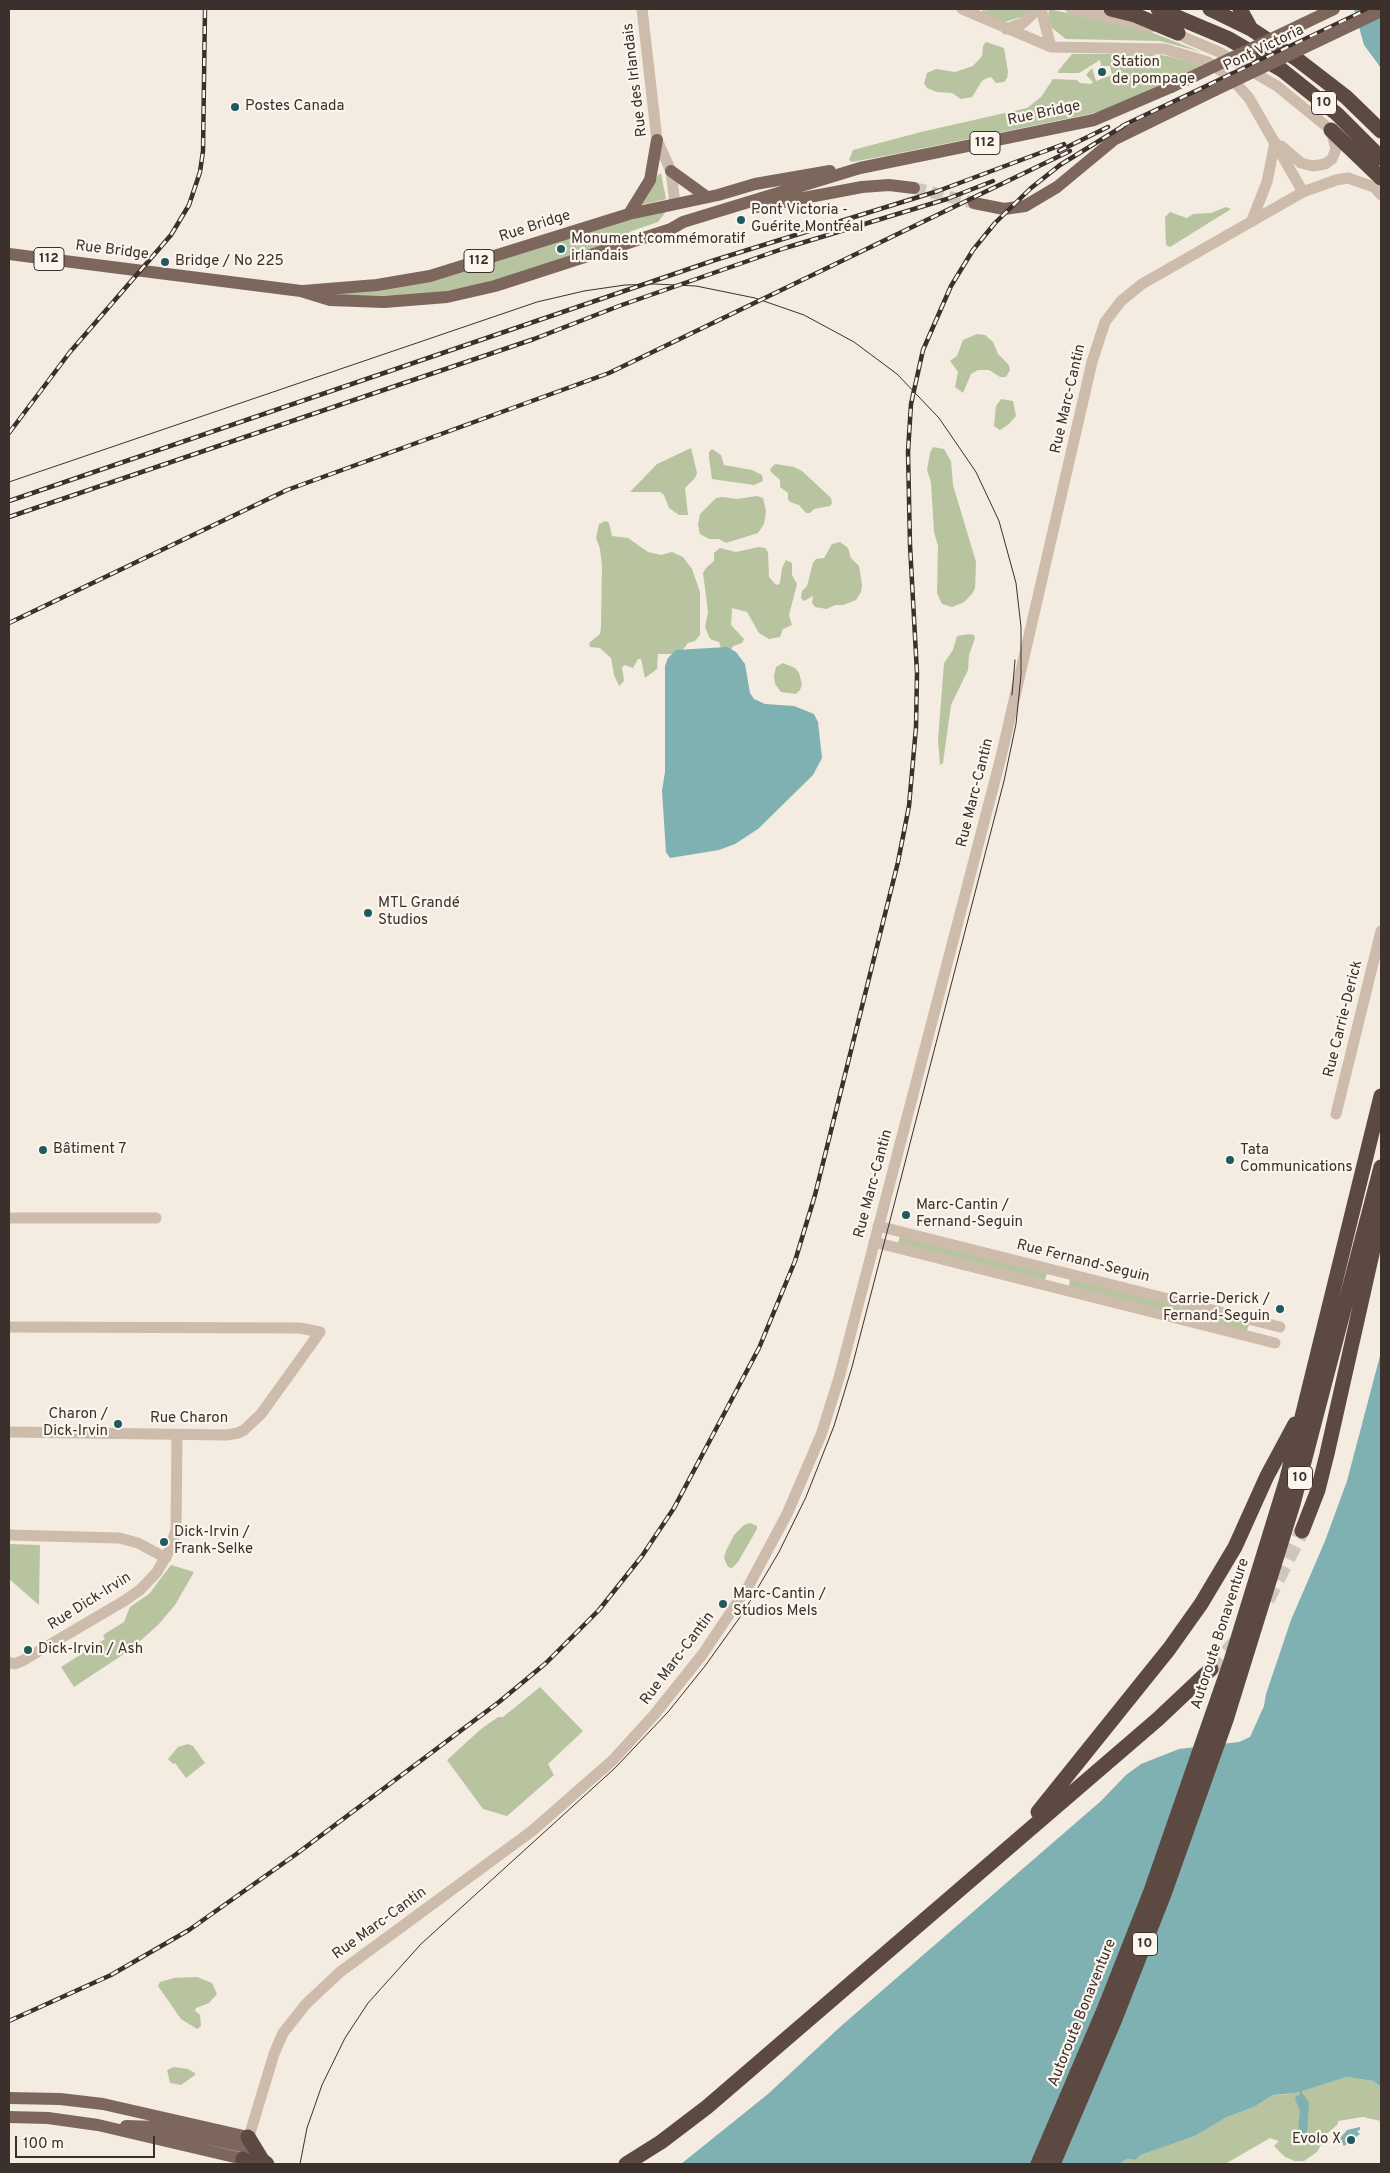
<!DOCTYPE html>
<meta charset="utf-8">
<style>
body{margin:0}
#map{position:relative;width:1390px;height:2173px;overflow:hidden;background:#f4ebe1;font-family:Overpass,sans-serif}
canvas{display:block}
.frame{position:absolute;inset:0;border:10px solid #3b302b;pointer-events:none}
.scale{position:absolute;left:15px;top:2136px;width:140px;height:22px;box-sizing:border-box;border:2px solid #3b302b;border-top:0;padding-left:6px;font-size:15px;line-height:18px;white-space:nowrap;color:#3b302b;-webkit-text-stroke:4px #fbf5ee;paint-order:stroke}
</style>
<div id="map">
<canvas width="1390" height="2173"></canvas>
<div class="frame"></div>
<div class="scale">100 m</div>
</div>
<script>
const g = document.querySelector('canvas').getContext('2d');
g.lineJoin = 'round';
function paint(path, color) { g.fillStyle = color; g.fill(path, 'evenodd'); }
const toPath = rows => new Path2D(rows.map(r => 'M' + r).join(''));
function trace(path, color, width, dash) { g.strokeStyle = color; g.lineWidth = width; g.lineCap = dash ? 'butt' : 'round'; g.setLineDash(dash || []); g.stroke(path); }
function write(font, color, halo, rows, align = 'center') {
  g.font = font + ' Overpass,sans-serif'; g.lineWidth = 4.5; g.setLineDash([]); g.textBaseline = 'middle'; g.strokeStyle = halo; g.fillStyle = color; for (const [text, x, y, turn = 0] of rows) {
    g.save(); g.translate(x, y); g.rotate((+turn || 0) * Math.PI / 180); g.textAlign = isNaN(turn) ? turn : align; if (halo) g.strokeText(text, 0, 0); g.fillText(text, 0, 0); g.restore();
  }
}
paint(toPath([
 [983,9,1030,9,1022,17,1004,22,981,13,983,10,989,12],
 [1049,9,1151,32,1201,52,1160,41,1066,39,1052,28,1048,17],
 [986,42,1004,48,1008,72,1007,78,1004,82,996,83,991,77,987,78,982,81,972,97,961,99,952,93,937,92,927,88,924,83,927,73,936,69,955,72,973,66,982,56,983,46],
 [1072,54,1155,54,1155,60,1160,59,1160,55,1168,56,1204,66,1114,107,1095,113,890,155,852,162,849,160,853,150,921,132,1027,108,1041,97,1053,79,1077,80,1080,83,1091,84,1093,82,1086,75,1092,68,1096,81,1112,75,1110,66,1101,66,1100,60,1079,73,1058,73,1058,71],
 [661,173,666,199,642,205,658,175],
 [1226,207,1231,209,1170,247,1166,245,1165,217,1170,212,1187,218,1193,214,1211,213],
 [664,211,665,213,658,222,632,231,605,245,486,283,441,292,401,296,335,295,335,293,379,290,428,282,618,223],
 [977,334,985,335,993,342,998,354,1009,365,1010,370,1006,377,1000,377,989,370,978,370,971,374,963,393,955,387,958,372,950,361,957,356,963,340],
 [1001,399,1013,401,1016,416,1009,424,1000,430,994,426,996,406],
 [933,447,944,449,951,461,953,485,976,562,975,588,972,594,964,602,952,607,942,604,937,593,938,546,934,532,931,482,927,470,930,453],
 [691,448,697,473,695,478,685,488,688,515,679,515,669,508,664,495,660,492,630,492,657,464],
 [712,449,721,455,724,465,752,470,762,475,763,481,754,485,712,479,709,458,709,452],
 [775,464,794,467,802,471,831,498,832,503,830,506,814,509,810,513,806,513,799,505,790,502,788,499,788,493,780,487,780,480,771,472,770,469],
 [757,496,763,498,766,511,764,524,758,533,726,543,719,539,709,539,700,534,698,525,700,514,716,498,722,497,737,499],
 [606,521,609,523,612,536,628,538,648,552,661,555,672,552,683,557,692,569,700,592,700,635,695,641,688,643,682,651,674,654,658,654,657,669,645,678,641,659,638,659,633,668,625,665,622,667,624,681,619,686,614,675,611,658,600,648,590,647,589,643,600,634,601,627,602,565,600,549,596,538,599,524],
 [840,542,848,548,851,558,859,566,862,585,861,592,856,600,843,605,835,605,827,609,815,607,812,603,813,596,804,601,801,598,802,591,807,586,813,563,816,559,824,558,832,544],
 [759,547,765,548,768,552,769,577,775,584,778,585,780,583,782,568,786,560,792,563,792,575,797,584,789,615,792,625,783,629,780,637,769,639,759,633,747,612,732,608,731,625,744,639,742,643,733,646,731,650,721,649,719,642,710,639,705,627,708,612,703,573,706,568,714,561,714,553,720,548,736,552],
 [969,634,974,635,975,638,969,655,968,670,951,705,943,763,940,765,938,740,944,663,953,650,957,636],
 [783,663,795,668,799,673,802,684,800,690,796,694,781,692,775,684,774,676,776,667],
 [900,1236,1047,1273,1045,1280,898,1243],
 [1070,1279,1249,1324,1247,1331,1069,1286],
 [750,1523,757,1526,757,1529,738,1562,732,1568,728,1567,724,1558,726,1551,734,1535,744,1525],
 [9,1544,40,1545,39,1605,9,1579],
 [171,1565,194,1572,175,1605,158,1625,130,1650,74,1687,61,1667,105,1639,103,1635,124,1622,130,1607,149,1594],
 [540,1687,583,1731,548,1764,554,1775,507,1816,483,1809,447,1760,481,1729,498,1717,503,1717],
 [188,1744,193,1746,205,1763,186,1778,175,1763,173,1764,168,1759,178,1747],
 [197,1977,212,1983,217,1994,209,2003,196,2008,195,2011,200,2015,201,2026,197,2029,181,2019,158,1986,160,1982,174,1978],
 [174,2067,188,2069,195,2073,195,2075,181,2085,170,2083,167,2070],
 [1347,2077,1373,2081,1381,2087,1381,2121,1363,2117,1338,2121,1338,2124,1320,2140,1321,2145,1317,2152,1304,2161,1295,2161,1285,2157,1274,2146,1279,2141,1270,2138,1225,2164,1119,2164,1127,2159,1135,2160,1141,2155,1195,2136,1227,2117,1254,2107,1273,2095,1289,2094]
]), '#b8c4a0');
paint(toPath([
 [1354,9,1381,9,1381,68,1364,45],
 [727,647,736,652,745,664,750,693,754,699,765,704,794,706,814,714,818,722,822,758,813,775,758,829,735,844,719,850,670,858,666,852,662,791,665,772,665,666,668,658,676,650],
 [1381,1352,1381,2087,1373,2081,1347,2077,1295,2093,1273,2095,1254,2107,1227,2117,1195,2136,1141,2155,1135,2160,1127,2159,1119,2164,681,2164,768,2094,840,2027,1101,1801,1126,1775,1141,1764,1179,1749,1239,1742,1250,1737,1264,1706,1266,1694,1291,1620,1325,1541,1347,1481],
 [1303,2094,1309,2102,1307,2134,1303,2138,1298,2132,1300,2111,1295,2099,1296,2096],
 [1360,2127,1360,2130,1357,2131,1360,2134,1344,2146,1339,2139,1341,2137,1347,2130]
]), '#7fb0b2');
trace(toPath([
 [1301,2091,1301,2094]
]), '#7fb0b2', 2.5);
trace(toPath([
 [914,188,974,203]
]), '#cfc6bd', 12, [12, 6]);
trace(toPath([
 [1267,1600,1302,1531],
 [1211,1669,1239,1639]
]), '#cfc6bd', 15, [15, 8]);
trace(toPath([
 [642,9,657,140,671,171,675,204],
 [962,9,1051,47,1165,49,1208,62,1231,78,1249,98,1303,192],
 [1041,9,1051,47],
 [1071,9,1151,27],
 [1006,29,1023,23,1038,9],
 [1172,32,1219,52,1277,86,1331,130,1336,149,1332,159,1325,164,1313,166,1301,163,1281,146],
 [1252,220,1267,182,1275,142],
 [1336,1114,1381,931],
 [9,1218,156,1218],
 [878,1226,1280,1327],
 [874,1242,1275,1343],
 [9,1327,300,1328,320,1332,261,1414,244,1430,238,1433,227,1435,9,1432],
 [9,1535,119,1538,138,1543,166,1558],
 [9,1662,14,1664,22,1661,124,1601,140,1590,157,1572,170,1549,176,1530,177,1435],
 [247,2143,274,2054,283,2033,306,2004,340,1972,532,1831,613,1760,654,1715,702,1655,749,1585,787,1514,821,1435,839,1378,1001,757,1092,362,1105,322,1121,301,1142,284,1303,192,1336,180,1348,178,1374,187,1381,195]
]), '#cdbbac', 11);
trace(toPath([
 [671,171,707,197],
 [974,203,1004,209,1025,206,1057,187,1115,139,1215,90],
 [756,207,862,187,889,185,914,188],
 [629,214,650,180,657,140],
 [9,254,301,291,330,300,384,302,447,297,495,286,671,229,683,222,860,168,1094,120,1171,87],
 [303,291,377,285,430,276,629,214,718,195,755,184,830,171],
 [9,2098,60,2099,103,2104,248,2137],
 [9,2117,48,2118,98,2125,243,2159],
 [126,2126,157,2127,245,2147]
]), '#7d675c', 12);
trace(toPath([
 [1111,9,1135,15,1178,33],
 [1158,9,1229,39,1282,70,1337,114,1381,158],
 [1210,9,1251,29,1298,60,1346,97,1381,131],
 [1240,9,1251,29],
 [1331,130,1381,178],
 [1302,1531,1318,1490,1327,1454,1376,1236,1380,1200],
 [1038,1812,1169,1649,1201,1604,1235,1547,1267,1476,1295,1424],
 [248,2137,262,2160,267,2164],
 [243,2159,265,2164],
 [626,2164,661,2142,707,2107,1158,1719,1211,1669],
 [1038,2164,1104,2010,1151,1891,1231,1661,1286,1482,1381,1096],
 [1053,2164,1115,2019,1164,1894,1226,1720,1293,1504,1381,1167]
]), '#5c4a42', 15);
trace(toPath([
 [9,482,537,302,584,291,625,285,655,284,696,286,755,298,804,315,854,342,897,374,939,418,976,472,999,521,1016,583,1021,627,1021,675,1016,724,1004,781,852,1367,834,1426,806,1497,779,1552,743,1613,705,1666,668,1712,615,1768,421,1944,368,2003,345,2038,322,2085,307,2128,300,2164],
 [1012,695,1015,660]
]), '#3b302b', 1);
const rail = toPath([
 [1122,126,1368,9],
 [1059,151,1108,127],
 [9,433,70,352,171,235,189,205,200,172,203,151,205,9],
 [9,501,715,260,938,191,1064,144],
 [9,517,534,339,619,306,785,248,947,199,993,181],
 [9,623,287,490,609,373,1070,151],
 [9,2021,111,1975,189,1930,295,1855,499,1702,546,1663,599,1610,642,1556,674,1508,759,1348,795,1261,815,1195,898,862,909,806,916,727,917,673,910,545,908,452,911,404,923,350,951,286,973,250,995,223,1031,188,1060,165,1128,123]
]);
trace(rail, '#3b302b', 4.5);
trace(rail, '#fbf5ee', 2.5, [8]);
trace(toPath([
 [1171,87,1334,9],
 [1215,90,1381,11]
]), '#7d675c', 12);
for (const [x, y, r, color] of [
 [1102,72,5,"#1f5a5e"],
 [235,107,5,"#1f5a5e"],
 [741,220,5,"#1f5a5e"],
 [561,249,5,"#1f5a5e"],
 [165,262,5,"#1f5a5e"],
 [368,913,5,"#1f5a5e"],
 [43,1150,5,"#1f5a5e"],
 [1230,1160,5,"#1f5a5e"],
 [906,1215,5,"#1f5a5e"],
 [1280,1309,5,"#1f5a5e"],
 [118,1424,5,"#1f5a5e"],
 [164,1542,5,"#1f5a5e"],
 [723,1604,5,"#1f5a5e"],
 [28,1650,5,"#1f5a5e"],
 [1351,2140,5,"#1f5a5e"]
]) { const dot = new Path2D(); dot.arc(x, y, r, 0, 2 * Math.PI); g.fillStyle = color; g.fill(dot); trace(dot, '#fbf5ee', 2); }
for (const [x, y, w] of [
 [1324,103,25],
 [985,143,30],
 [49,259,30],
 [479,261,30],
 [1300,1478,25],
 [1145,1944,25]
]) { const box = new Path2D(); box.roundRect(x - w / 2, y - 11.5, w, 23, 4); g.fillStyle = '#fbf5ee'; g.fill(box); trace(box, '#3b302b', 1); }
write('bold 14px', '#3b302b', null, [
 ["10",1324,103],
 ["112",985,143],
 ["112",49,259],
 ["112",479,261],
 ["10",1300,1478],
 ["10",1145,1944]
]);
write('15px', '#3b302b', '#fbf5ee', [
 ["Pont Victoria",1264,49,-26],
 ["Rue des Irlandais",636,80,-97],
 ["Rue Bridge",1044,114,-12],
 ["Rue Bridge",535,227,-18],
 ["Rue Bridge",112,251,7],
 ["Rue Marc-Cantin",1069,399,-77],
 ["Rue Marc-Cantin",976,793,-76],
 ["Rue Carrie-Derick",1344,1019,-76],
 ["Rue Marc-Cantin",874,1184,-75],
 ["Rue Fernand-Seguin",1083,1262,14],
 ["Rue Charon",189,1419],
 ["Rue Dick-Irvin",90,1602,-32],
 ["Autoroute Bonaventure",1221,1634,-72],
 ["Rue Marc-Cantin",678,1659,-53],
 ["Rue Marc-Cantin",380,1924,-36],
 ["Autoroute Bonaventure",1083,2013,-68]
]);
write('15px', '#3b302b', '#fbf5ee', [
 ["Station",1112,63],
 ["de pompage",1112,80],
 ["Postes Canada",245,107],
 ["Pont Victoria -",751,211],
 ["Guérite Montréal",751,228],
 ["Monument commémoratif",571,240],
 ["irlandais",571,257],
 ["Bridge / No 225",175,262],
 ["MTL Grandé",378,904],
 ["Studios",378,921],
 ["Bâtiment 7",53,1150],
 ["Tata",1240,1151],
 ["Communications",1240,1168],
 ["Marc-Cantin /",916,1206],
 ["Fernand-Seguin",916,1223],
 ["Carrie-Derick /",1270,1300,"right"],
 ["Fernand-Seguin",1270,1317,"right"],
 ["Charon /",108,1415,"right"],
 ["Dick-Irvin",108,1432,"right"],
 ["Dick-Irvin /",174,1533],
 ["Frank-Selke",174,1550],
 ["Marc-Cantin /",733,1595],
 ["Studios Mels",733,1612],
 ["Dick-Irvin / Ash",38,1650],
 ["Evolo X",1341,2140,"right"]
], 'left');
</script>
